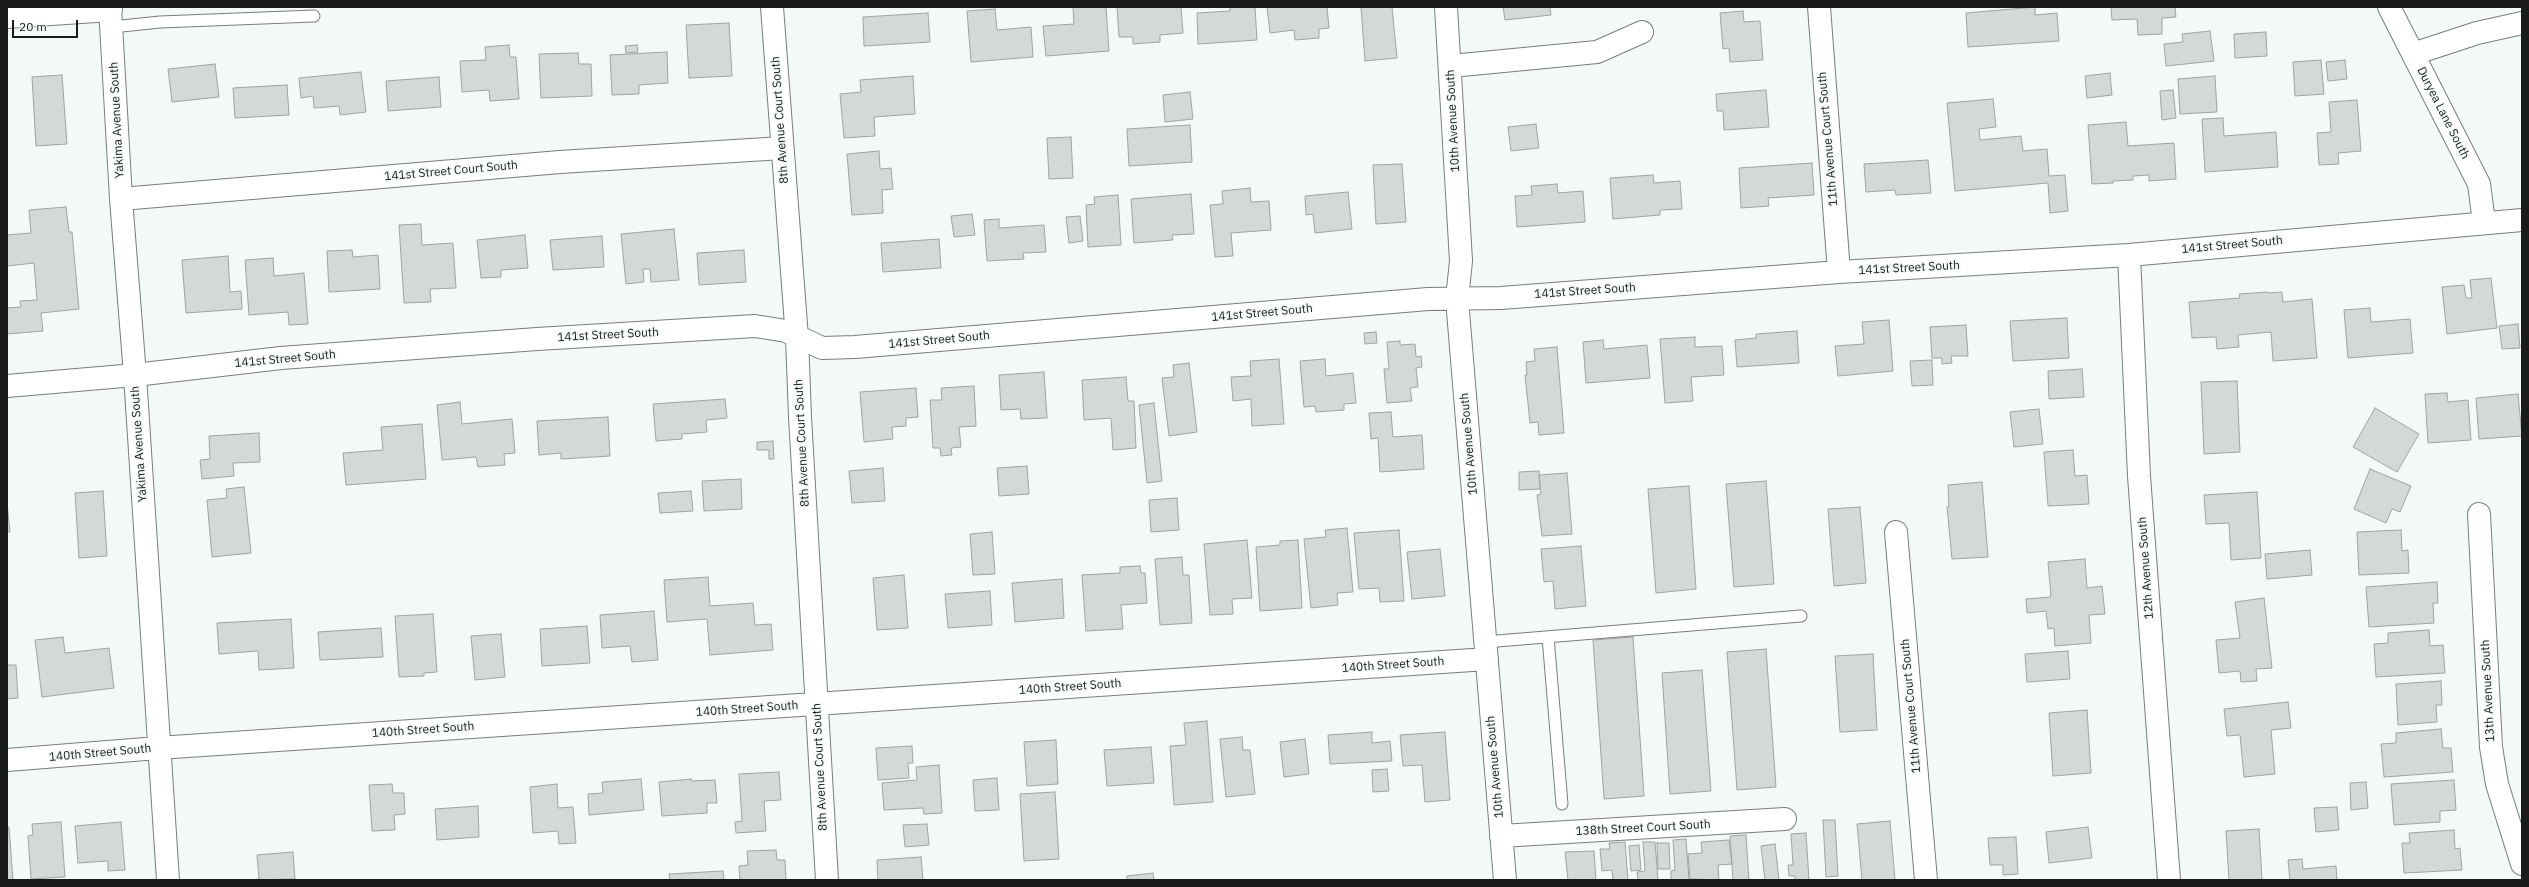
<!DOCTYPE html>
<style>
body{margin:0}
#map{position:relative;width:2529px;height:887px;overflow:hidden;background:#f3f8f8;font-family:"IBM Plex Sans",sans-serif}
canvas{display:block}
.frame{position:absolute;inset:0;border:8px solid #1a1c1c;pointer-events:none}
.scale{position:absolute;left:12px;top:20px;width:66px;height:18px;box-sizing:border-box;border:2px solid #1a1c1c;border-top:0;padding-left:5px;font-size:12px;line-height:14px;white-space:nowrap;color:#1a1c1c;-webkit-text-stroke:3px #f3f8f8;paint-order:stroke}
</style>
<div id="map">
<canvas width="2529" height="887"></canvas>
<div class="frame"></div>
<div class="scale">20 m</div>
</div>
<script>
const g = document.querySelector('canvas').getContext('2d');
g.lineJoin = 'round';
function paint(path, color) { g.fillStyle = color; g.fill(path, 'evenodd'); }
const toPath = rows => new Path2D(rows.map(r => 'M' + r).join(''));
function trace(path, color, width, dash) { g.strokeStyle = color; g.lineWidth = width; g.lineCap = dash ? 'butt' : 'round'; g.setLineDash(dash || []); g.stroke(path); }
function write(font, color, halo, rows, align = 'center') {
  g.font = font + ' "IBM Plex Sans",sans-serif'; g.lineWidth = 3; g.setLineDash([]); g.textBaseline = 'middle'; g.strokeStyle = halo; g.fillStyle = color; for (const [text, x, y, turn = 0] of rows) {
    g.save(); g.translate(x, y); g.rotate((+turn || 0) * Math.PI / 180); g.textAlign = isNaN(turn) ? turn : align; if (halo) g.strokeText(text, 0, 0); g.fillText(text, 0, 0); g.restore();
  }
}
const building = toPath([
 [1073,7,1106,7,1109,51,1046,56,1043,26,1074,24,1073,7],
 [1117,7,1181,7,1183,33,1160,35,1160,42,1133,44,1133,37,1119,37,1117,7],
 [1230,7,1255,7,1257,40,1198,44,1197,13,1230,11,1230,7],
 [1267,7,1327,7,1329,28,1319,29,1319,38,1295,40,1294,30,1270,33,1267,7],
 [1361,7,1392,7,1397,58,1365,61,1361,7],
 [1503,7,1550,7,1551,15,1505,20,1503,7],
 [2035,7,2035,15,2057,13,2059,41,1968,47,1966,13,2035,7],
 [2111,7,2175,7,2176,17,2162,18,2162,34,2138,35,2137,19,2112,20,2111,7],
 [995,9,997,30,1031,27,1033,57,971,62,967,11,995,9],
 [1743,11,1744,22,1760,21,1763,60,1730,62,1729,48,1723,49,1720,13,1743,11],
 [928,13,930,42,864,46,863,17,928,13],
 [729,23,732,76,689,78,686,25,729,23],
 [2210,31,2214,61,2166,66,2164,44,2183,42,2182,34,2210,31],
 [2266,32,2267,56,2235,58,2234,34,2266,32],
 [509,45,510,57,516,57,519,99,490,101,489,90,462,92,460,61,486,60,485,47,509,45],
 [637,45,638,52,626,53,625,46,637,45],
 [667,52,668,83,639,85,639,94,612,95,610,55,667,52],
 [578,53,579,64,591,64,592,96,541,98,539,54,578,53],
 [2321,60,2324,94,2295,96,2293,62,2321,60],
 [2345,60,2347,79,2328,81,2326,62,2345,60],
 [215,64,219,97,172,102,168,69,215,64],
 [361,72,366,112,340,115,339,106,314,108,313,96,301,98,299,78,361,72],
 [2110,73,2112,95,2087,98,2085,76,2110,73],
 [62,75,67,144,36,146,32,77,62,75],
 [913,76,915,114,874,117,875,136,844,138,840,94,861,92,860,80,913,76],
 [2215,76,2217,112,2180,114,2178,79,2215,76],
 [439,77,441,107,388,111,386,81,439,77],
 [287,85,289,115,235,118,233,88,287,85],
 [1766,90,1769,127,1724,130,1723,111,1717,111,1716,94,1766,90],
 [2173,90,2176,118,2162,120,2160,91,2173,90],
 [1190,92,1193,119,1165,122,1163,95,1190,92],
 [1993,99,1996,127,1979,129,1980,140,2021,136,2023,151,2047,149,2049,176,2065,175,2068,211,2050,213,2048,183,1955,191,1947,103,1993,99],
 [2357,100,2361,151,2338,153,2339,164,2319,165,2317,133,2331,132,2329,102,2357,100],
 [2223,118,2224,136,2276,132,2278,167,2205,172,2202,119,2223,118],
 [2126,122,2128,146,2174,143,2176,179,2149,181,2149,175,2133,176,2133,180,2113,181,2113,183,2092,184,2088,125,2126,122],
 [1536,124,1539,148,1511,151,1508,127,1536,124],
 [1190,125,1192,162,1129,166,1127,129,1190,125],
 [1071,137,1073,178,1049,179,1047,138,1071,137],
 [879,151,880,169,891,168,893,189,882,190,883,213,852,215,847,154,879,151],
 [1928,160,1931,193,1896,195,1895,190,1866,192,1864,164,1928,160],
 [1812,163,1814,195,1768,198,1769,206,1741,208,1739,168,1812,163],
 [1402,164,1406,222,1376,224,1373,165,1402,164],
 [1653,175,1654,183,1680,181,1682,209,1660,210,1660,215,1613,219,1610,178,1653,175],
 [1557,184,1558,193,1583,191,1585,222,1517,227,1515,196,1532,195,1531,186,1557,184],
 [1250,188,1251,202,1269,201,1271,230,1231,233,1233,256,1215,257,1210,205,1223,204,1222,191,1250,188],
 [1348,192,1352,229,1315,233,1313,214,1306,215,1305,196,1348,192],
 [1191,194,1194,234,1172,235,1173,240,1134,243,1131,199,1191,194],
 [1118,195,1121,245,1088,247,1086,205,1095,204,1094,197,1118,195],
 [66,207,69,232,72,232,79,309,41,313,43,331,7,334,7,308,21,307,20,301,37,300,34,263,7,266,7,235,31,233,29,210,66,207],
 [972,214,975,235,954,237,951,216,972,214],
 [1080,216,1083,241,1069,243,1066,217,1080,216],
 [999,219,999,228,1044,225,1046,252,1023,253,1024,259,987,261,984,220,999,219],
 [421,224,422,245,453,243,456,288,430,289,431,302,404,303,399,225,421,224],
 [674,229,679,280,651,282,650,269,643,269,644,282,626,284,621,234,674,229],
 [525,235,528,268,501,270,501,277,481,278,477,240,525,235],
 [602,236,604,267,553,270,550,240,602,236],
 [939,239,941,268,883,272,881,243,939,239],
 [352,250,353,257,378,255,380,289,329,292,327,251,352,250],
 [744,250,746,282,699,285,697,253,744,250],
 [228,256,230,292,241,291,242,309,186,313,182,260,228,256],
 [273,258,274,276,304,273,308,324,289,325,288,312,249,315,245,260,273,258],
 [2491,278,2497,328,2447,334,2442,287,2464,285,2466,298,2472,298,2470,280,2491,278],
 [2267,292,2268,293,2282,292,2283,302,2312,299,2317,358,2273,361,2271,332,2238,335,2239,347,2217,349,2216,337,2192,338,2189,302,2240,298,2239,294,2267,292],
 [2370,308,2371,322,2410,319,2413,353,2348,358,2344,310,2370,308],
 [2067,318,2069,358,2013,361,2010,321,2067,318],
 [1889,320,1893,371,1838,376,1835,346,1864,344,1862,322,1889,320],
 [2518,324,2520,348,2502,349,2499,326,2518,324],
 [1966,325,1968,356,1951,356,1952,363,1942,364,1942,358,1932,358,1930,327,1966,325],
 [1797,331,1799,363,1737,367,1735,340,1756,338,1756,334,1797,331],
 [1376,332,1377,343,1365,344,1364,333,1376,332],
 [1695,337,1695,347,1722,346,1724,375,1691,377,1693,401,1665,403,1660,339,1695,337],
 [1603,340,1604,349,1647,345,1650,378,1586,383,1583,342,1603,340],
 [1400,341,1400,345,1415,344,1416,357,1421,356,1422,367,1416,368,1418,387,1410,388,1412,401,1387,403,1384,369,1389,369,1387,342,1400,341],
 [1557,347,1564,433,1539,435,1538,422,1530,423,1525,375,1527,375,1526,362,1535,361,1534,349,1557,347],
 [1279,359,1284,424,1252,426,1251,399,1233,401,1231,377,1251,376,1250,361,1279,359],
 [1325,359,1326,376,1353,373,1356,403,1344,404,1344,410,1316,412,1315,406,1304,407,1300,361,1325,359],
 [1932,360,1933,385,1912,386,1910,361,1932,360],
 [1189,363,1197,432,1169,436,1162,378,1174,377,1173,365,1189,363],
 [2082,369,2084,397,2049,399,2048,371,2082,369],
 [1044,372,1047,418,1021,419,1020,409,1001,410,999,375,1044,372],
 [1126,377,1128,401,1134,401,1136,448,1113,450,1111,418,1084,420,1082,380,1126,377],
 [2237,381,2240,452,2204,454,2201,382,2237,381],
 [974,386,976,426,959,427,961,447,951,448,952,455,941,456,940,448,933,448,930,400,942,400,941,388,974,386],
 [916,388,918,417,906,418,906,426,892,427,893,439,864,442,860,392,916,388],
 [2447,393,2448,402,2468,400,2471,440,2428,443,2425,394,2447,393],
 [2518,394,2522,436,2479,439,2476,398,2518,394],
 [725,399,727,418,706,420,707,432,682,434,682,439,656,441,653,404,725,399],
 [460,402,462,424,512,419,515,453,504,454,505,465,478,467,476,457,442,460,437,405,460,402],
 [1154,403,1162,481,1147,483,1139,405,1154,403],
 [2375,408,2419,434,2397,472,2353,447,2375,408],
 [2039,409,2043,444,2014,447,2010,412,2039,409],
 [1391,412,1393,437,1422,435,1424,469,1380,472,1378,438,1371,439,1369,413,1391,412],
 [608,417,610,456,561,459,561,453,539,455,537,421,608,417],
 [422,424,426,479,346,485,343,453,383,450,381,427,422,424],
 [259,433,260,462,233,463,234,476,202,479,200,460,210,459,209,436,259,433],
 [773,441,774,459,769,459,769,450,757,450,757,442,773,441],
 [2073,450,2075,476,2087,475,2089,504,2048,506,2044,452,2073,450],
 [1027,466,1029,494,999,496,997,468,1027,466],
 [883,468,885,501,852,503,849,471,883,468],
 [2370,469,2411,486,2400,512,2392,509,2386,523,2354,509,2370,469],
 [1539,471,1540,489,1519,490,1519,472,1539,471],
 [1567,473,1572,534,1542,536,1537,495,1541,494,1539,475,1567,473],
 [741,479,742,509,704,511,702,481,741,479],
 [1766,481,1774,584,1734,587,1726,484,1766,481],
 [1982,482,1988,557,1952,559,1947,507,1949,507,1948,485,1982,482],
 [1689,486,1696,589,1656,593,1648,489,1689,486],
 [244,487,251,553,212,557,207,500,227,498,226,489,244,487],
 [103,491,107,556,79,558,75,493,103,491],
 [691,491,693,511,660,513,658,493,691,491],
 [2257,492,2261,558,2231,560,2229,523,2206,524,2204,495,2257,492],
 [1177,498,1179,530,1151,532,1149,500,1177,498],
 [7,503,10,532,7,532,7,503],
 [1860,507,1866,583,1834,586,1828,509,1860,507],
 [1347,528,1353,592,1337,593,1338,605,1311,608,1304,539,1326,537,1325,530,1347,528],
 [1399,530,1404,601,1380,602,1379,588,1359,589,1354,533,1399,530],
 [2401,530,2402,551,2408,550,2409,573,2359,575,2357,532,2401,530],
 [992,532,995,574,973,575,970,534,992,532],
 [1247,540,1252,598,1232,599,1233,614,1210,615,1204,544,1247,540],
 [1298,540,1302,608,1260,611,1256,547,1280,545,1280,541,1298,540],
 [1581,546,1586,606,1555,609,1553,581,1544,582,1541,549,1581,546],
 [1440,549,1445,596,1412,599,1407,552,1440,549],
 [2310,550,2312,575,2267,579,2265,554,2310,550],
 [1182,557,1183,575,1189,575,1192,623,1160,625,1155,559,1182,557],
 [2085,559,2087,588,2102,586,2105,614,2089,615,2091,643,2055,646,2054,628,2048,629,2046,611,2027,613,2026,599,2051,597,2048,562,2085,559],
 [1140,566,1141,573,1145,573,1147,603,1121,605,1123,629,1086,631,1082,575,1120,573,1120,567,1140,566],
 [904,575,908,628,877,630,873,578,904,575],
 [708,577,710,606,753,603,755,625,771,624,773,650,710,655,707,619,667,622,664,580,708,577],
 [1062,579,1064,618,1015,622,1012,583,1062,579],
 [2437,582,2438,603,2433,603,2434,623,2369,627,2366,587,2437,582],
 [990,591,992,625,948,628,945,594,990,591],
 [2264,598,2272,668,2256,669,2257,681,2241,682,2240,671,2219,673,2216,640,2240,638,2235,602,2264,598],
 [654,611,658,660,632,662,630,646,602,648,600,615,654,611],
 [433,614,437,672,424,673,424,676,399,677,395,616,433,614],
 [291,619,294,668,259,670,258,651,219,654,217,623,291,619],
 [587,626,590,663,542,666,540,629,587,626],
 [381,628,383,657,320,660,318,632,381,628],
 [2429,630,2430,646,2443,645,2445,673,2376,677,2374,644,2388,643,2388,633,2429,630],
 [501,634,505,677,475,680,471,636,501,634],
 [63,637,65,653,109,648,114,688,42,697,35,640,63,637],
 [1633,637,1644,796,1604,799,1593,640,1633,637],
 [1766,649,1776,787,1737,790,1727,652,1766,649],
 [2068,651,2070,679,2027,682,2025,654,2068,651],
 [1873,654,1877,730,1840,732,1835,656,1873,654],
 [7,665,16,665,18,698,7,699,7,665],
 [1702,670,1711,791,1670,794,1662,673,1702,670],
 [2441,681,2442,705,2436,705,2437,722,2398,725,2396,684,2441,681],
 [2288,702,2291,728,2271,730,2275,774,2244,777,2240,735,2227,736,2224,709,2288,702],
 [2087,710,2091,773,2053,776,2049,713,2087,710],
 [1207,721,1213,802,1174,805,1170,746,1186,745,1184,723,1207,721],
 [2441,729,2443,748,2451,748,2453,772,2384,777,2381,744,2396,743,2396,733,2441,729],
 [1372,732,1372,743,1390,741,1392,761,1330,764,1328,735,1372,732],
 [1445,732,1450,800,1425,802,1422,765,1403,766,1400,735,1445,732],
 [1242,737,1243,750,1250,750,1255,794,1226,797,1220,739,1242,737],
 [1305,739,1309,774,1284,777,1280,742,1305,739],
 [1056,740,1058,784,1027,786,1024,742,1056,740],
 [912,746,913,763,908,763,909,778,878,780,876,748,912,746],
 [1151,747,1154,783,1107,786,1104,750,1151,747],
 [939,765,942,813,924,814,923,808,884,810,882,783,917,780,916,767,939,765],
 [1387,769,1389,791,1373,792,1372,770,1387,769],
 [779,772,781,800,764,801,766,831,736,833,735,822,742,821,739,774,779,772],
 [997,778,999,810,975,811,973,780,997,778],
 [641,779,644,810,589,815,588,794,603,793,602,782,641,779],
 [691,779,691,781,715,780,717,803,707,803,707,813,662,816,659,782,691,779],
 [2454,780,2456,810,2440,811,2440,822,2394,825,2391,784,2454,780],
 [2366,782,2368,808,2351,810,2350,783,2366,782],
 [392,784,393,793,404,793,405,814,394,815,395,830,372,831,369,785,392,784],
 [557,784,558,808,573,807,576,843,559,844,558,831,533,833,530,787,557,784],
 [1055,792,1059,859,1024,861,1020,794,1055,792],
 [478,806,479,837,437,840,435,809,478,806],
 [2337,807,2339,830,2316,832,2314,808,2337,807],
 [1823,820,1835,820,1838,876,1826,877,1823,820],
 [1890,821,1895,880,1862,880,1857,824,1890,821],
 [61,822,65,877,31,879,28,836,33,835,32,824,61,822],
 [121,822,125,870,108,871,108,861,78,863,75,826,121,822],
 [927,824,929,845,905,847,903,825,927,824],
 [7,827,9,827,13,880,7,880,7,827],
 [2088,827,2092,858,2049,863,2046,832,2088,827],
 [2259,829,2262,880,2229,880,2226,831,2259,829],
 [2454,830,2455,849,2460,848,2462,870,2404,873,2402,843,2410,843,2409,833,2454,830],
 [1806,833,1809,880,1795,880,1795,876,1789,876,1788,865,1793,865,1791,834,1806,833],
 [1746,835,1749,880,1733,880,1730,836,1746,835],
 [2016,837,2018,874,2003,875,2003,865,1990,865,1988,838,2016,837],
 [1686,839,1689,880,1671,880,1671,871,1675,870,1673,840,1686,839],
 [1729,840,1732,864,1718,865,1719,880,1690,879,1688,854,1702,853,1701,842,1729,840],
 [1625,842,1628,880,1613,880,1612,870,1602,871,1600,849,1610,849,1609,843,1625,842],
 [1643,842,1655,842,1658,880,1638,880,1637,872,1645,871,1643,842],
 [1657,843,1669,843,1670,869,1658,869,1657,843],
 [1775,844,1779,880,1765,880,1761,846,1775,844],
 [1639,845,1641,870,1631,871,1629,846,1639,845],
 [776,850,777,860,785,860,786,880,740,880,739,866,748,865,747,851,776,850],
 [1594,851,1596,880,1568,880,1565,852,1594,851],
 [293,852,295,879,253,880,259,879,257,855,293,852],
 [921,857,923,880,878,880,877,860,921,857],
 [2302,859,2303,869,2336,866,2337,880,2290,880,2288,860,2302,859],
 [723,871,724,880,670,880,669,874,723,871],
 [1153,873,1154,880,1127,880,1127,876,1153,873]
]);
paint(building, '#d3d8d9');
trace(building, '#9fa3a4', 1);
const lane = toPath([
 [112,27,160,22,314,16],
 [1548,637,1562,804],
 [1485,642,1801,616]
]);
const street = toPath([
 [110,7,121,199,135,375,168,880],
 [772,7,797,338,800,417,827,880],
 [1446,7,1461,261,1457,299,1505,880],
 [1819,7,1839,272],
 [2389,7,2479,184,2484,222],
 [7,17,111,10],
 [2413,54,2477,33,2522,23],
 [1451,66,1597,52,1642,32],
 [121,199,560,162,782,148],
 [2129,255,2139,476,2169,880],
 [7,386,135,375,281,358,537,339,755,326,786,331,822,348,855,347,1428,299,1501,298,1839,272,2129,255,2522,220],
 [2479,514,2491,747,2497,784,2522,864],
 [1896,532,1926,880],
 [7,760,158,748,1487,659],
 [1501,836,1785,819]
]);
trace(lane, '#787d7d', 13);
trace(street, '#787d7d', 24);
trace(lane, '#fff', 11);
trace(street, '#fff', 22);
write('12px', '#1a1c1c', '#f3f8f8', [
 ["Duryea Lane South",2443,113,63],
 ["Yakima Avenue South",117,120,-93],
 ["8th Avenue Court South",780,120,-94],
 ["10th Avenue South",1453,121,-93],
 ["11th Avenue Court South",1828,139,-95],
 ["141st Street Court South",451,171,-5],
 ["141st Street South",2232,245,-5],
 ["141st Street South",1909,268,-3],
 ["141st Street South",1585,291,-4],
 ["141st Street South",1262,313,-5],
 ["141st Street South",608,335,-3],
 ["141st Street South",939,340,-5],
 ["141st Street South",285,359,-5],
 ["8th Avenue Court South",802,443,-93],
 ["Yakima Avenue South",139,444,-94],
 ["10th Avenue South",1469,444,-95],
 ["12th Avenue South",2146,568,-94],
 ["140th Street South",1393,665,-4],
 ["140th Street South",1070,687,-4],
 ["13th Avenue South",2488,691,-93],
 ["11th Avenue Court South",1911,706,-95],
 ["140th Street South",747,709,-4],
 ["140th Street South",423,730,-4],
 ["140th Street South",100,753,-5],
 ["8th Avenue Court South",820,767,-93],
 ["10th Avenue South",1495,767,-95],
 ["138th Street Court South",1643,828,-3]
]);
</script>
